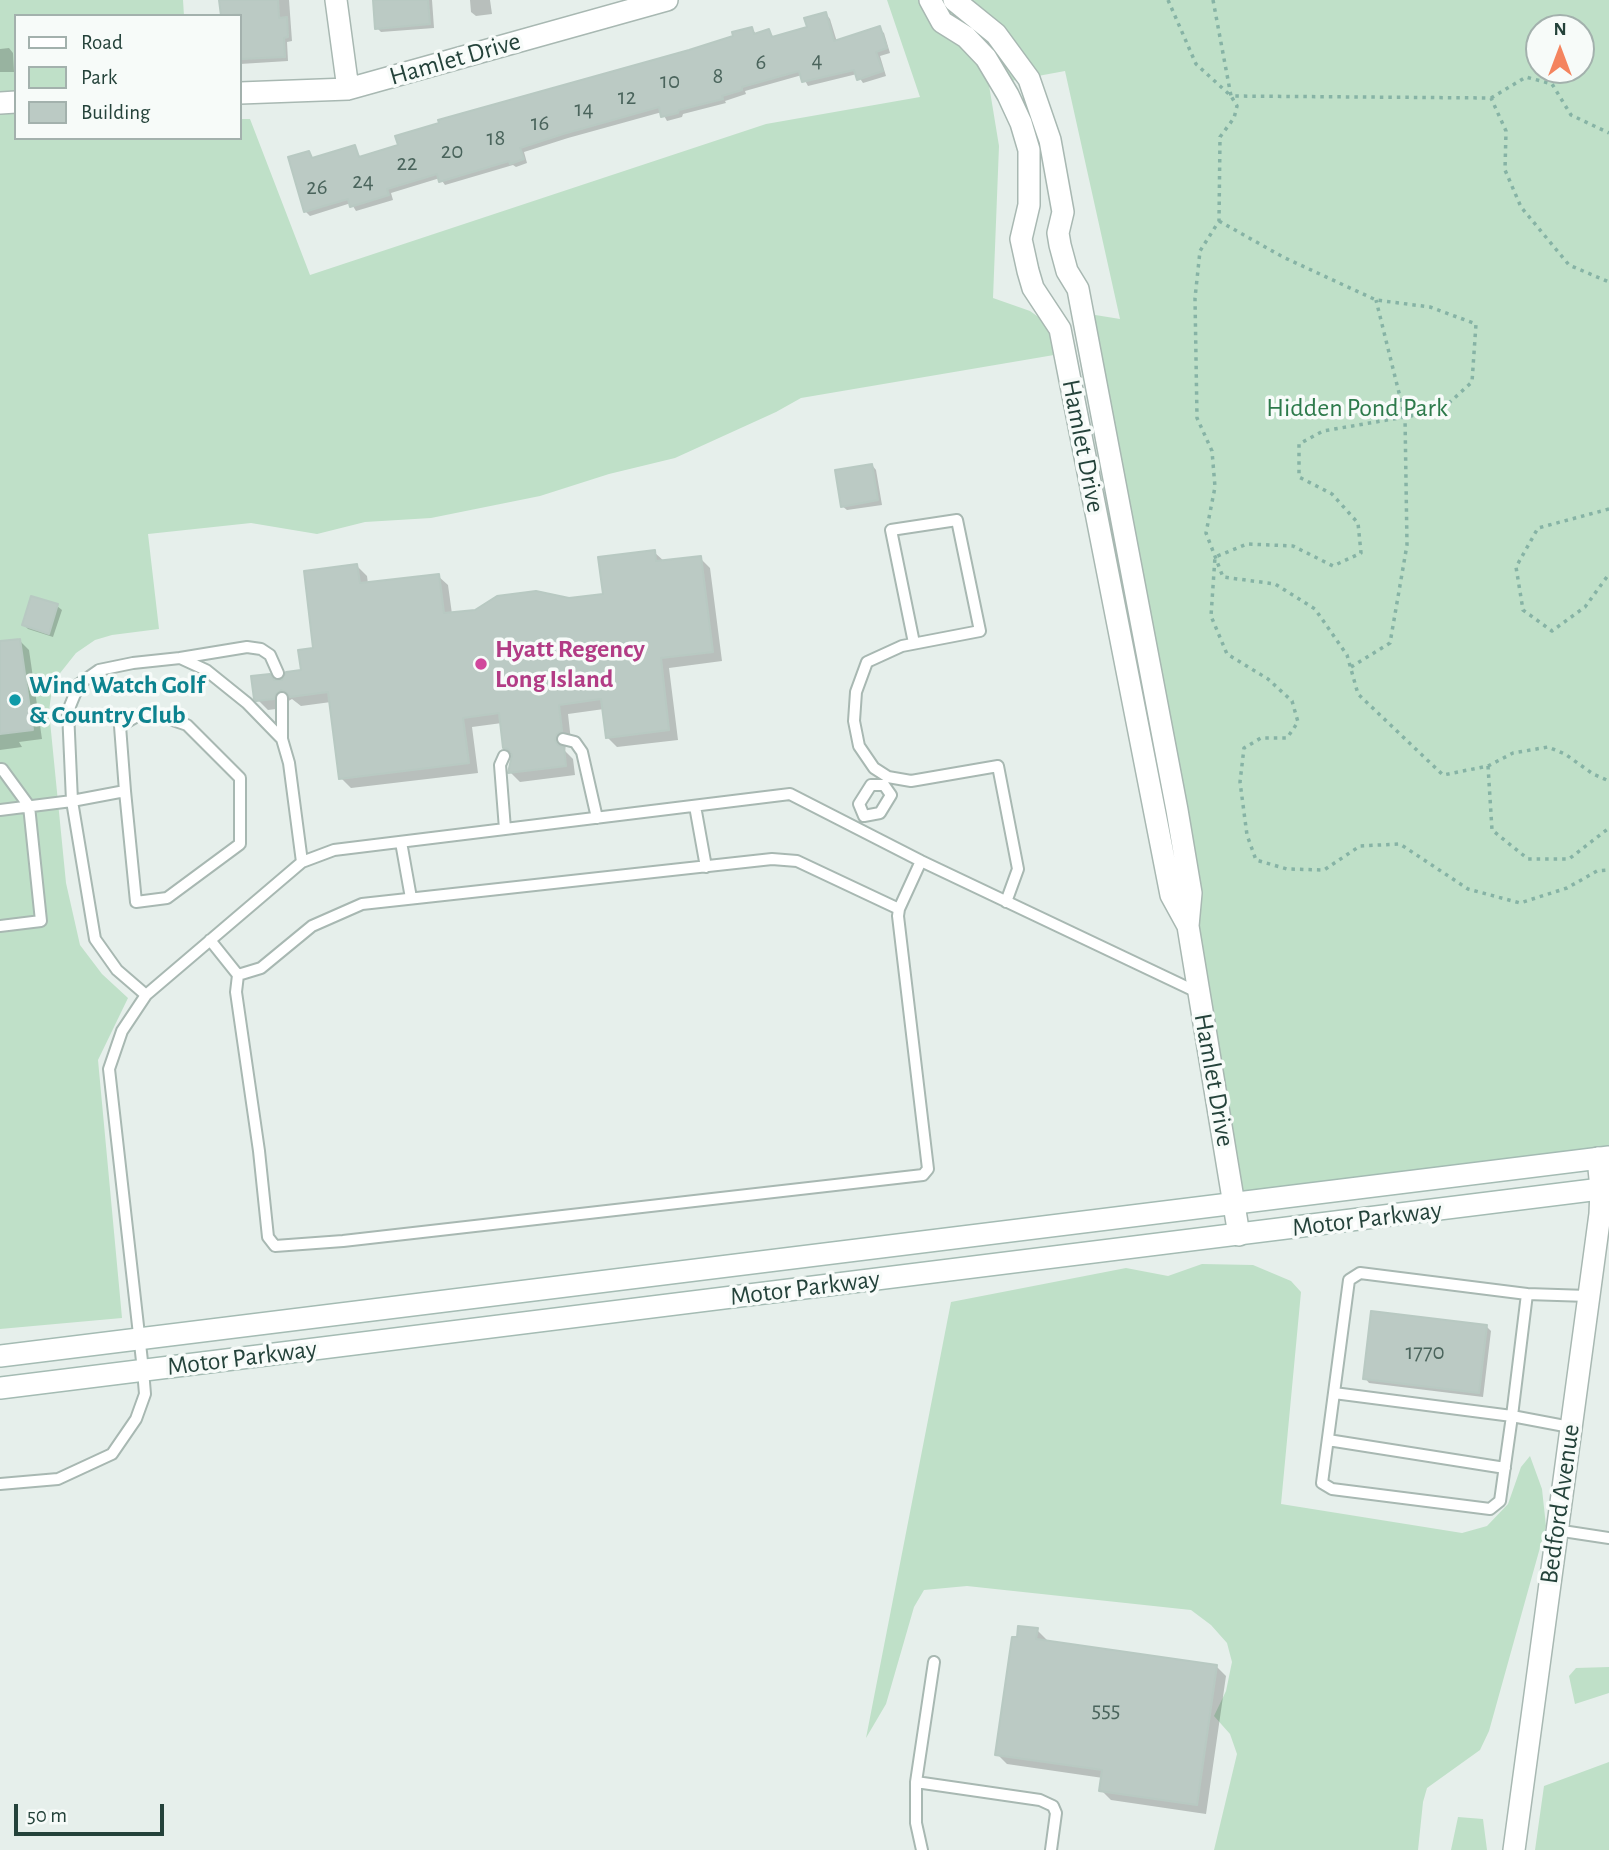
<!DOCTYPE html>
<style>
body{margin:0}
#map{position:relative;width:1609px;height:1850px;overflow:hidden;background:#e6efeb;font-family:"Alegreya Sans",sans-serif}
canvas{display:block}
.legend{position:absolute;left:14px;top:14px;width:228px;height:126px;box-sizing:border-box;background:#f7fbf9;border:2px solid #a3b1ad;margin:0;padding:9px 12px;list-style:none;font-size:21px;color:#24423a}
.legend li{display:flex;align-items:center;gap:14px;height:35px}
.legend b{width:35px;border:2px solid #a3b1ad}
.north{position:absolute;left:1525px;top:14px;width:70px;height:70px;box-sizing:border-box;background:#f7fbf9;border:2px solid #a3b1ad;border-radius:50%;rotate:0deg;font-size:19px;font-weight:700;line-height:28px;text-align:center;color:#24423a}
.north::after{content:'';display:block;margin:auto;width:24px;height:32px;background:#f4845f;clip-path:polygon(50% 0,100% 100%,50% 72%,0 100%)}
.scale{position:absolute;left:14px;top:1804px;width:150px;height:32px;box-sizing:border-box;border:4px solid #24423a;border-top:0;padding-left:9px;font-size:21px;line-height:24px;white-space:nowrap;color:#24423a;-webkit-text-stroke:5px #f7fbf9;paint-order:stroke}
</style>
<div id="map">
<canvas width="1609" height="1850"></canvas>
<ul class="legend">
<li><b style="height:9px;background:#fff"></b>Road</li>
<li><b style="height:19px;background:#bfe0c8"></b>Park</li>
<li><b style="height:19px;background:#bbcac4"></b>Building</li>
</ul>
<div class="north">N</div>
<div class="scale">50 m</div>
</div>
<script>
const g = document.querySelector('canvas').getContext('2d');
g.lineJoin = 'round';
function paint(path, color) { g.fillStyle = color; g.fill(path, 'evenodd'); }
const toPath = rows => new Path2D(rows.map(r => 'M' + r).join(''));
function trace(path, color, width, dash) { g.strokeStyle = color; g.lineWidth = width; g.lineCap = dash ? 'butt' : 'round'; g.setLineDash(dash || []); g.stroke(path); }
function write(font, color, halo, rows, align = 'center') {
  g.font = font + ' "Alegreya Sans",sans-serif'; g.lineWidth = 7; g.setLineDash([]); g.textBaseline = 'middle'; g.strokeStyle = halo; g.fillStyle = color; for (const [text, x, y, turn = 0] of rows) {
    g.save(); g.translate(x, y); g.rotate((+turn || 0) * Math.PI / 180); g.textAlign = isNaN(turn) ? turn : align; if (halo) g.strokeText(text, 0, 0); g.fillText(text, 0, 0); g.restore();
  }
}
paint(toPath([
 [0,0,183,0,184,16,16,16,16,138,240,138,240,119,250,119,310,275,766,124,920,97,887,0,1609,0,1609,1157,1235,1204,1083,313,1120,319,1065,71,989,85,999,146,993,298,1030,311,1068,338,1060,351,1054,355,801,398,776,412,675,458,609,474,540,496,431,518,365,522,317,534,251,523,148,534,159,629,112,635,95,640,76,653,53,682,49,711,66,883,80,945,102,974,128,998,98,1060,122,1318,0,1329],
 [1539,28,1581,28,1581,70,1539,70],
 [1202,1264,1253,1265,1291,1281,1301,1292,1281,1504,1462,1533,1487,1526,1508,1504,1521,1467,1530,1456,1542,1489,1546,1526,1489,1731,1480,1750,1427,1788,1423,1802,1418,1850,1214,1850,1237,1754,1230,1734,1214,1716,1226,1691,1232,1662,1227,1643,1211,1625,1191,1610,967,1586,924,1590,914,1607,886,1704,866,1738,951,1302,1126,1268,1168,1276],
 [1609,1667,1609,1693,1575,1704,1569,1676,1576,1668],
 [1609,1762,1609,1850,1535,1850,1544,1786],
 [1458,1817,1483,1819,1487,1850,1451,1850]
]), '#bfe0c8');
paint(toPath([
 [220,0,289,0,292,41,287,42,288,61,240,64,240,16,222,16],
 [374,0,432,0,434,28,381,32,377,28],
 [470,0,490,0,492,14,476,16,471,12],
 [826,14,830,19,837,42,879,28,884,33,890,53,880,56,886,76,863,83,857,74,808,86,802,75,745,91,746,94,725,101,726,103,683,114,682,117,667,121,662,112,568,138,524,152,527,163,516,167,513,165,445,185,440,178,391,193,393,200,356,211,351,203,310,216,305,211,309,153,314,160,354,147,361,158,736,37,752,29,757,35,769,31,774,38,809,28],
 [9,48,13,53,14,72,0,72,0,49],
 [872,465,876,470,882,505,847,510,842,506],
 [654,552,665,562,700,558,710,568,722,661,669,668,678,740,617,747,607,737,604,709,568,714,571,741,566,744,565,751,573,759,575,775,520,782,510,772,513,756,505,747,502,723,472,727,478,773,351,788,341,778,331,702,301,706,292,699,285,703,284,708,268,710,256,698,275,682,278,683,303,671,357,566,367,576,368,584,438,576,448,585,452,614,605,596],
 [57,606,62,610,53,637,28,629,24,625],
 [19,640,29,650,42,739,19,742,22,747,0,750,0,642],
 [1487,1327,1491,1331,1483,1397,1369,1383,1365,1378],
 [1037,1630,1047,1640,1047,1642,1216,1666,1226,1676,1206,1814,1111,1800,1101,1790,1103,1778,1007,1764,997,1754,1018,1639]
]), '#0003');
const building = toPath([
 [219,0,278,0,279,18,287,17,288,37,284,38,285,57,240,59,240,14,221,16,219,0],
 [373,0,428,0,430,24,375,29,373,0],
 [826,12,834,41,880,26,887,48,876,52,883,71,857,80,854,70,802,82,799,71,742,87,742,90,722,96,723,99,679,110,678,113,661,117,659,107,563,134,520,148,524,159,510,164,509,161,439,182,437,174,387,189,389,195,350,207,348,199,304,212,288,157,309,151,312,158,355,145,359,157,398,145,395,136,439,123,438,120,689,50,733,36,732,32,752,27,754,34,769,29,772,37,807,27,804,18,826,12],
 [872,464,878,500,841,507,835,470,872,464],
 [655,550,656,561,701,556,713,652,661,658,669,730,606,738,601,699,559,705,562,731,557,734,555,740,558,745,564,747,566,766,508,773,512,755,508,749,503,748,499,713,463,718,469,763,339,779,328,692,290,697,286,692,281,690,276,694,274,699,256,701,254,699,251,676,270,674,274,680,282,680,286,672,301,670,298,650,313,648,304,571,357,564,360,583,439,574,444,613,475,610,497,596,536,591,569,598,603,594,598,557,655,550],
 [31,596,58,604,49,634,22,625,31,596],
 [20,639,33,730,0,734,0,641,20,639],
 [1371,1311,1487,1325,1479,1393,1363,1379,1371,1311],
 [1018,1626,1038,1628,1036,1639,1217,1665,1197,1805,1099,1791,1102,1770,995,1755,1012,1637,1017,1637,1018,1626]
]);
paint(building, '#bbcac4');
trace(building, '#b8c9c2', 2);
const service = toPath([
 [914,643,891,530,957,520,980,631,902,646,867,662,856,692,854,721,859,746,874,768,888,777,911,781,998,766,1018,869,1006,902],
 [180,658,247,647,261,649,270,655,278,673],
 [282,698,282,739],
 [563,739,575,742,582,752,597,818],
 [504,756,500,765,505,829],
 [0,769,2,769,29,806,41,921,0,926],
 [871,785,884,785,891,795,880,813,864,816,859,804,871,785],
 [125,791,120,726,146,711,187,725,240,778,240,844,167,898,136,902,125,791,72,801,95,939,117,970,146,995],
 [695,806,706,867],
 [0,810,72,801,68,711,79,684,99,670,133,663,180,658,206,670,247,703,282,739,289,763,302,862],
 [401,842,411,898],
 [210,940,238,975,236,992,259,1151,268,1237,275,1246,343,1241,923,1175,928,1169,898,916,899,909,921,861],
 [238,975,261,968,312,926,362,904,772,859,797,861,899,909],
 [1334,1393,1512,1416,1500,1501,1490,1509,1332,1489,1322,1483,1349,1280,1360,1273,1527,1294],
 [1570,1427,1512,1416,1527,1294,1588,1296],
 [1328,1440,1505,1468],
 [0,1484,58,1479,112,1454,136,1419,145,1394,143,1370,109,1069,122,1031,146,995,302,862,334,850,790,794,921,861,1199,993],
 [1556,1530,1609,1538],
 [934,1662,916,1782,1040,1800,1053,1806,1056,1813,1051,1850],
 [916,1782,916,1823,922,1850]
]);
const minor = toPath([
 [336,0,348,89],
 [930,0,942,22,966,37,986,58,1008,95,1021,123,1029,150,1029,205,1021,239,1028,271,1033,288,1060,329,1171,895,1188,926],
 [954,0,996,34,1029,79,1050,140,1063,212,1058,233,1060,245,1067,271,1078,289,1177,810,1191,893,1188,926,1239,1235],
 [240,93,348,89,667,0],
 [0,103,16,102],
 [1514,1850,1600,1214,1601,1189,1598,1158]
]);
const secondary = toPath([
 [0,1356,1609,1157],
 [0,1388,1609,1188]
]);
trace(service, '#a8b8b2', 14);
trace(minor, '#a8b8b2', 24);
trace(secondary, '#a4bbb3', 24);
trace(toPath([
 [1168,0,1196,64,1231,96,1237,106,1234,118,1220,137,1219,221,1200,251,1195,298,1197,418,1212,451,1215,487,1206,533,1223,577,1275,584,1315,609,1347,655,1358,694,1443,775,1488,766,1513,753,1548,747,1565,754,1593,774,1609,781],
 [1213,0,1231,96,1491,98,1506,131,1505,170,1521,207,1569,265,1609,282],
 [1491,98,1526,77,1552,84,1571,115,1609,133],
 [1219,221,1283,257,1376,300,1430,307,1476,324,1472,382,1440,411,1323,431,1299,444,1299,477,1332,494,1358,523,1361,553,1333,566,1293,546,1247,544,1215,557,1211,616,1227,654,1268,679,1292,701,1298,722,1287,738,1261,738,1244,748,1240,782,1247,835,1256,860,1287,869,1324,870,1360,846,1400,844,1468,889,1520,903,1567,888,1597,871,1609,870],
 [1609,509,1538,528,1516,567,1523,610,1552,631,1585,607,1609,574],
 [1351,667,1390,643,1407,545,1405,417,1376,300],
 [1488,766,1492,830,1528,859,1569,859,1609,828]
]), '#86b3a5', 3.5, [3.5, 5]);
trace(service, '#fff', 10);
trace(minor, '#fff', 21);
trace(secondary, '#fff', 21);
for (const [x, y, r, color] of [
 [481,664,7,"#d1479c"],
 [15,700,7,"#0f9aa8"]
]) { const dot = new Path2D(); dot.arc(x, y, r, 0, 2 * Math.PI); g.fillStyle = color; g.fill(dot); trace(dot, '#f7fbf9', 2.5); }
write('23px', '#4a645c', null, [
 ["4",817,60],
 ["6",761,62],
 ["8",718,76],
 ["10",670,81],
 ["12",627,97],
 ["14",584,109],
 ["16",540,123],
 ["18",496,138],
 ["20",452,151],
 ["22",407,163],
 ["24",363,181],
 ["26",317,187],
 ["1770",1425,1352],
 ["555",1106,1710]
]);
write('26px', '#24423a', '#f7fbf9', [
 ["Hamlet Drive",455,59,-16],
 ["Hamlet Drive",1083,446,79],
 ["Hamlet Drive",1214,1080,80],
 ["Motor Parkway",1367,1219,-7],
 ["Motor Parkway",805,1288,-7],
 ["Motor Parkway",242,1358,-7],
 ["Bedford Avenue",1560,1504,-82]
]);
write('26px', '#2d7a4b', '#f7fbf9', [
 ["Hidden Pond Park",1357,408]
]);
write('bold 26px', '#b23c85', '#f7fbf9', [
 ["Hyatt Regency",495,649],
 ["Long Island",495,679]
], 'left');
write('bold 26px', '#0d838f', '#f7fbf9', [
 ["Wind Watch Golf",29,685],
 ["& Country Club",29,715]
], 'left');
</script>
